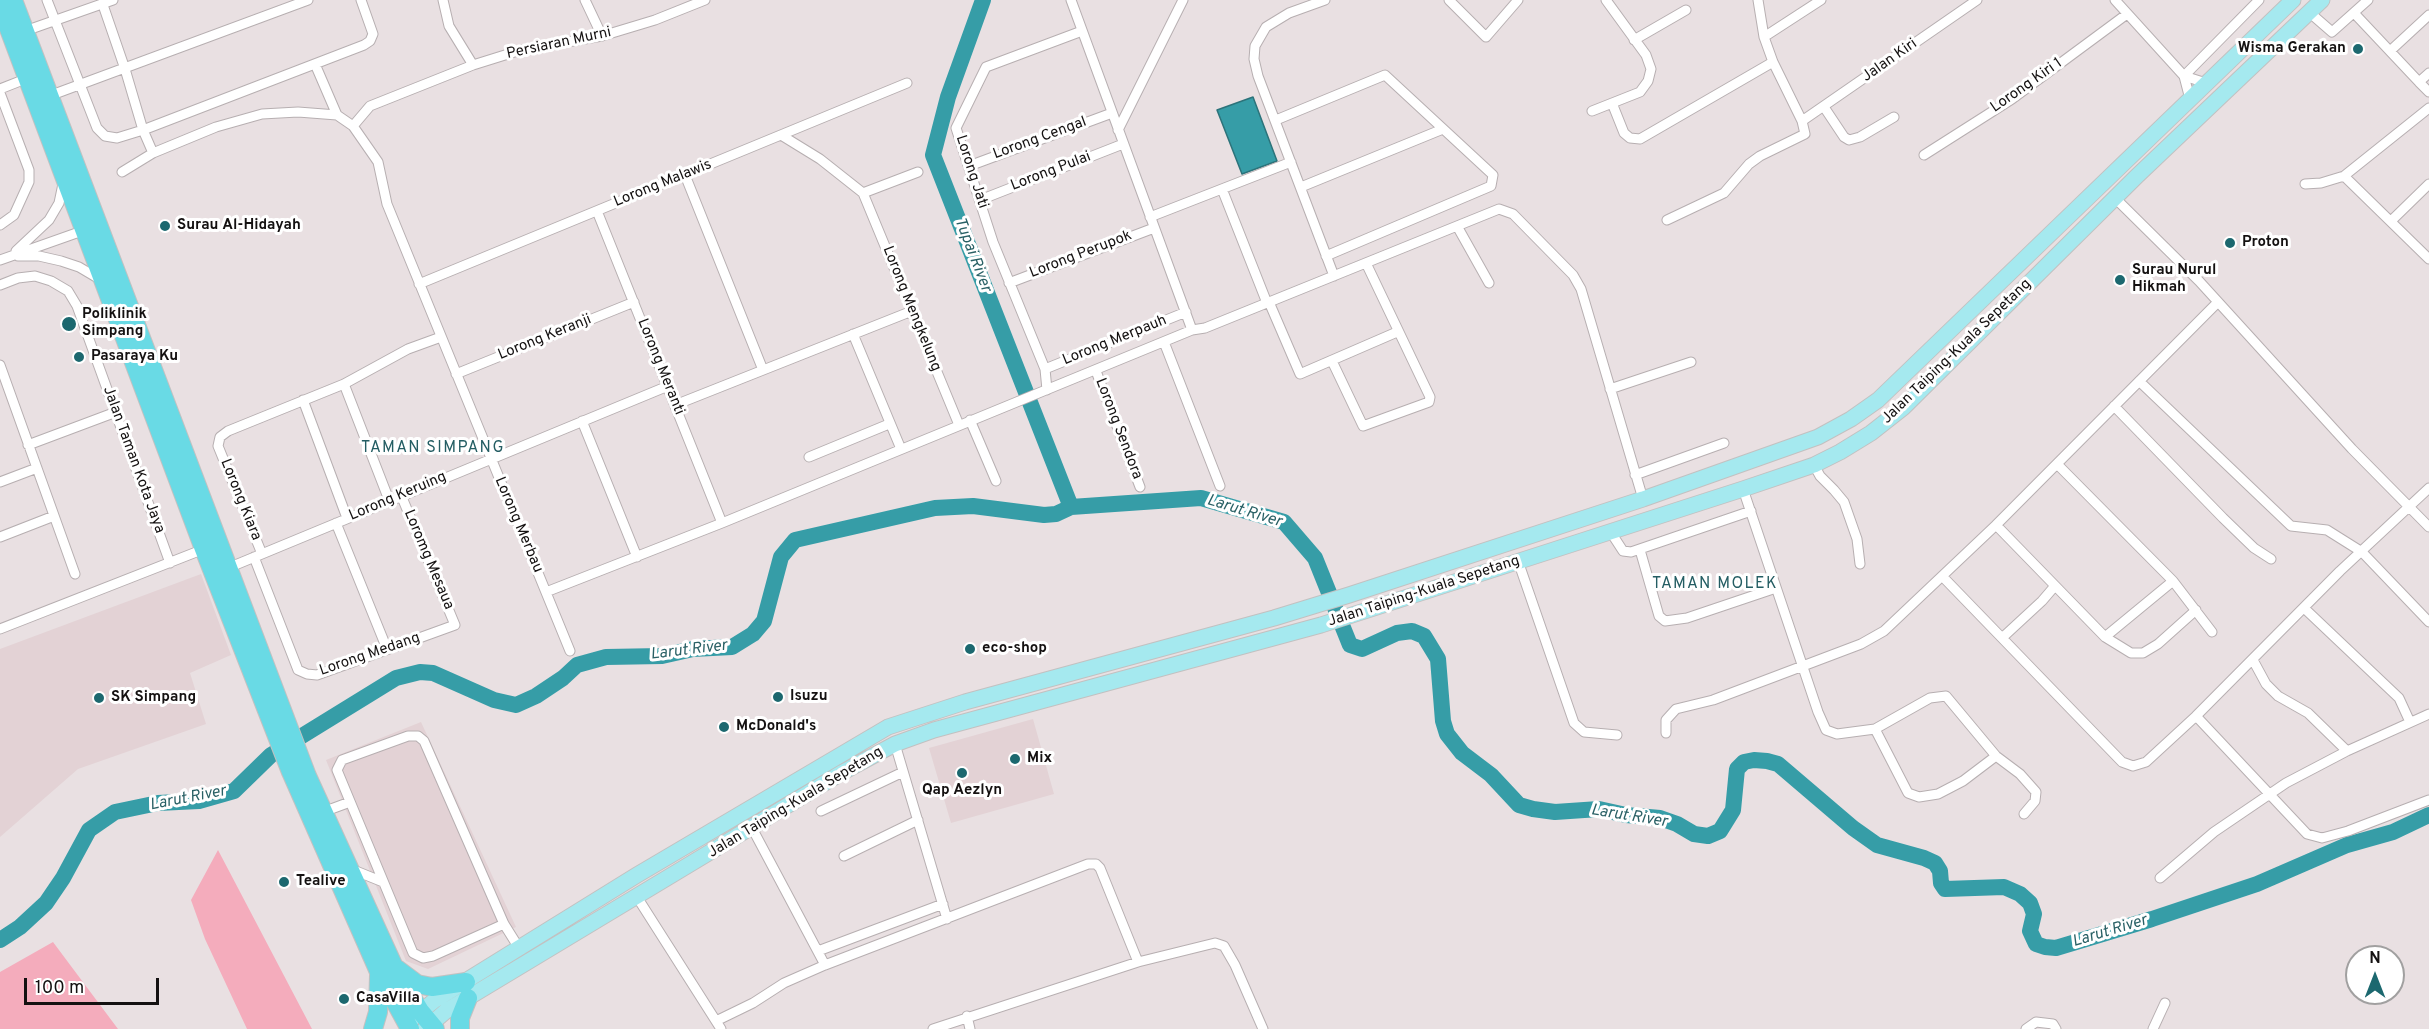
<!DOCTYPE html>
<style>
body{margin:0}
#map{position:relative;width:2429px;height:1029px;overflow:hidden;background:#e9e0e2;font-family:Overpass,sans-serif}
canvas{display:block}
.north{position:absolute;left:2345px;top:945px;width:60px;height:60px;box-sizing:border-box;background:#fff;border:2px solid #a1a0a0;border-radius:50%;rotate:0deg;font-size:16px;font-weight:700;line-height:24px;text-align:center;color:#141111}
.north::after{content:'';display:block;margin:auto;width:21px;height:27px;background:#1c686f;clip-path:polygon(50% 0,100% 100%,50% 72%,0 100%)}
.scale{position:absolute;left:24px;top:978px;width:135px;height:27px;box-sizing:border-box;border:3px solid #141111;border-top:0;padding-left:8px;font-size:18px;line-height:21px;white-space:nowrap;color:#141111;-webkit-text-stroke:4px #fff;paint-order:stroke}
</style>
<div id="map">
<canvas width="2429" height="1029"></canvas>
<div class="north">N</div>
<div class="scale">100 m</div>
</div>
<script>
const g = document.querySelector('canvas').getContext('2d');
g.lineJoin = 'round';
function paint(path, color) { g.fillStyle = color; g.fill(path, 'evenodd'); }
const toPath = rows => new Path2D(rows.map(r => 'M' + r).join(''));
function trace(path, color, width, dash) { g.strokeStyle = color; g.lineWidth = width; g.lineCap = dash ? 'butt' : 'round'; g.setLineDash(dash || []); g.stroke(path); }
function write(font, color, halo, rows, align = 'center') {
  g.font = font + ' Overpass,sans-serif'; g.lineWidth = 6; g.setLineDash([]); g.textBaseline = 'middle'; g.strokeStyle = halo; g.fillStyle = color; for (const [text, x, y, turn = 0] of rows) {
    g.save(); g.translate(x, y); g.rotate((+turn || 0) * Math.PI / 180); g.textAlign = isNaN(turn) ? turn : align; if (halo) g.strokeText(text, 0, 0); g.fillText(text, 0, 0); g.restore();
  }
}
paint(toPath([
 [201,574,231,655,190,673,206,724,78,769,0,837,0,649],
 [1033,719,1054,794,951,823,929,748],
 [421,722,516,927,428,969,406,961,326,760]
]), '#e3d2d5');
paint(toPath([
 [218,850,312,1029,247,1029,205,939,191,900],
 [53,942,118,1029,0,1029,0,972]
]), '#f4acbc');
const water = toPath([
 [1253,97,1277,161,1242,174,1217,110,1253,97]
]);
paint(water, '#369da7');
trace(water, '#2c737a', 1.5);
trace(toPath([
 [983,0,948,97,933,155,1071,507],
 [0,940,20,927,46,903,63,878,89,830,115,812,158,803,199,801,234,791,271,755,396,678,420,672,433,673,494,700,516,705,536,696,563,678,577,665,606,657,662,656,693,649,732,647,753,634,764,621,781,557,795,540,935,508,973,506,1044,515,1056,514,1071,507,1201,498,1284,522,1315,558,1350,645,1362,649,1397,633,1412,631,1424,636,1438,659,1443,721,1447,734,1462,753,1491,775,1519,805,1533,809,1555,812,1599,809,1626,815,1660,818,1677,824,1694,834,1708,836,1720,831,1733,810,1737,769,1744,762,1754,760,1767,761,1778,764,1853,828,1877,845,1924,858,1935,863,1940,871,1941,883,1945,889,2004,887,2020,894,2030,903,2034,914,2030,931,2036,944,2045,947,2056,948,2152,919,2257,884,2347,845,2393,832,2429,815]
]), '#369da7', 16);
const street = toPath([
 [47,0,97,128,105,136,117,138,143,130,364,45,370,41,373,34,361,0],
 [443,0,449,26,473,65],
 [585,0,602,36],
 [1071,0,1192,330],
 [1325,0,1289,13,1266,27,1255,46,1254,59,1258,76,1334,276],
 [1449,0,1486,37,1518,0],
 [2115,0,2184,76,2190,99],
 [103,5,125,69,143,130,153,153],
 [2309,12,2332,32,2368,0],
 [2354,13,2419,82,2429,73],
 [25,31,113,0],
 [1764,37,1821,0],
 [1634,40,1686,10],
 [2390,51,2429,15],
 [315,64,337,115],
 [2184,76,2259,0],
 [2184,76,2206,83],
 [2419,82,2429,92],
 [0,89,28,78],
 [0,93,29,170,29,182,14,215,0,225],
 [49,96,308,0],
 [1612,103,1624,133,1630,138,1640,139,1773,62],
 [1824,107,1844,137,1849,140,1860,137,1894,117],
 [1592,111,1640,92,1648,81,1651,69,1646,55,1606,0],
 [1276,120,1385,75,1493,175,1491,186,1326,256],
 [1802,121,1977,0],
 [353,126,370,106,473,65,521,50,602,36,655,20,705,0],
 [1118,130,1183,0],
 [781,135,820,159,863,193,959,425],
 [1924,155,2012,99,2127,14],
 [969,166,1112,113],
 [122,172,153,153,216,127,262,114,298,112,337,115,353,126,378,162,387,204,570,651],
 [685,175,763,370],
 [2344,176,2429,259],
 [2305,184,2321,183,2344,176,2429,108],
 [1301,187,1443,129],
 [1222,189,1267,303],
 [863,193,918,172],
 [2115,198,2199,281,2352,449,2429,527],
 [980,200,1123,144],
 [597,211,722,523],
 [1150,217,1291,162],
 [1667,220,1724,193,1749,164,1760,156,1805,134,1802,121,1773,62,1764,37,1758,0],
 [2391,221,2429,184],
 [1457,226,1489,283],
 [16,251,49,220,59,203,63,184],
 [18,256,39,256,61,261,79,267,101,280],
 [0,260,85,230],
 [1009,283,1154,228],
 [419,284,907,83],
 [0,285,18,278,35,276,51,281,68,291,77,306,170,563],
 [1269,302,1300,374,1397,332],
 [853,334,901,449],
 [1164,342,1220,486],
 [1332,361,1363,426,1429,402,1430,397,1366,263],
 [0,365,75,574],
 [1045,369,1186,312],
 [1096,371,1140,487],
 [456,374,634,302],
 [2139,381,2291,526,2327,530,2362,552,2429,622],
 [344,384,389,500],
 [1610,389,1691,362],
 [1047,390,1045,369,993,242,956,128,986,67,1082,31],
 [303,400,347,518],
 [675,405,912,311],
 [2114,406,2223,518,2254,548,2271,559],
 [970,420,996,481],
 [582,421,637,557],
 [28,445,116,412],
 [809,457,889,424],
 [2057,464,2173,581,2105,637],
 [1814,465,1820,476,1834,490,1844,502,1857,539,1860,564],
 [1635,475,1724,443],
 [0,482,37,468],
 [1743,489,1818,712,1826,730,1837,734,1875,729,1930,698,1946,696,1996,756,2020,774,2036,792,2035,801,2024,814],
 [336,523,387,649],
 [1996,525,2105,637,2131,653,2143,653,2158,644,2196,610],
 [1610,531,1623,551,1631,552,1751,511],
 [0,537,54,516],
 [1640,550,1659,616,1665,621,1687,618,1776,588],
 [262,554,218,446,220,437,228,431,344,384,408,349,441,337],
 [254,557,298,670,307,674,317,675,455,625,401,495],
 [1518,561,1574,723,1584,732,1617,735],
 [228,568,668,386],
 [1942,576,2122,762,2133,766,2146,762,2196,716,2340,571,2429,488],
 [2173,581,2212,632],
 [546,592,722,523,1192,330,1205,328,1499,209,1513,214,1573,275,1581,289,1643,499],
 [2304,608,2399,698,2410,722],
 [0,629,204,549],
 [2002,638,2042,601,2054,587],
 [2253,660,2266,684,2278,696,2308,713,2347,751],
 [2196,716,2307,834,2322,838,2348,831,2429,800],
 [1875,729,1908,793,1919,797,1938,794,1963,781,1996,756],
 [1666,733,1666,720,1676,709,1713,700,1861,644,1884,631,1996,525,2218,302],
 [895,744,947,919],
 [821,811,903,772],
 [323,812,350,802],
 [752,828,825,965],
 [844,856,918,820],
 [351,869,383,882],
 [2160,878,2214,832,2286,783,2347,751,2429,714],
 [637,897,721,1029],
 [504,924,433,956,423,958,413,953,337,770,342,760,408,736,418,736,424,741,504,924,519,948],
 [818,951,943,904],
 [967,1016,970,1029],
 [716,1021,753,1003,784,983,825,965,1088,864,1096,864,1100,868,1138,962],
 [933,1029,1138,962,1215,943,1224,946,1235,965,1263,1029],
 [2026,1029,2036,1022,2053,1024,2056,1029],
 [2153,1029,2165,1003]
]);
const primary = toPath([
 [413,1018,435,1000,637,875,888,727,965,702,1274,618,1349,595,1643,499,1818,437,1851,419,1878,400,2293,0],
 [425,1029,446,1011,843,772,895,744,934,730,1321,625,1743,489,1814,465,1840,452,1871,433,1904,407,2137,176,2322,0]
]);
const highway = toPath([
 [13,0,307,776,394,967,420,1011,435,1029],
 [0,5,204,549,291,772,379,972,410,1029],
 [397,969,417,984,432,987,466,982],
 [373,1029,378,1012,379,975],
 [460,1029,460,1018,468,998]
]);
trace(street, '#b7afb1', 11);
trace(primary, '#c2c1c1', 17);
trace(highway, '#c2c1c1', 20);
trace(street, '#fff', 9);
trace(primary, '#a5e9ef', 15);
trace(highway, '#69dae5', 18);
for (const [x, y, r, color] of [
 [2358,49,6,"#1c686f"],
 [165,226,6,"#1c686f"],
 [2230,243,6,"#1c686f"],
 [2120,280,6,"#1c686f"],
 [69,324,8,"#1c686f"],
 [79,357,6,"#1c686f"],
 [970,649,6,"#1c686f"],
 [778,697,6,"#1c686f"],
 [99,698,6,"#1c686f"],
 [724,727,6,"#1c686f"],
 [1015,759,6,"#1c686f"],
 [962,773,6,"#1c686f"],
 [284,882,6,"#1c686f"],
 [344,999,6,"#1c686f"]
]) { const dot = new Path2D(); dot.arc(x, y, r, 0, 2 * Math.PI); g.fillStyle = color; g.fill(dot); trace(dot, '#fff', 2); }
write('15px', '#141111', '#fff', [
 ["Persiaran Murni",559,44,-12],
 ["Jalan Kiri",1890,61,-35],
 ["Lorong Kiri 1",2027,86,-35],
 ["Lorong Cengal",1040,139,-20],
 ["Lorong Jati",971,172,72],
 ["Lorong Pulai",1051,172,-21],
 ["Lorong Malawis",663,184,-22],
 ["Lorong Perupok",1081,255,-21],
 ["Lorong Mengkelung",911,309,68],
 ["Lorong Keranji",545,338,-22],
 ["Lorong Merpauh",1115,341,-22],
 ["Jalan Taiping-Kuala Sepetang",1957,352,-44],
 ["Lorong Meranti",660,367,68],
 ["Lorong Sendora",1118,429,69],
 ["Jalan Taman Kota Jaya",133,460,70],
 ["Lorong Keruing",398,497,-23],
 ["Lorong Kiara",240,500,68],
 ["Lorong Merbau",518,525,67],
 ["Loromg Mesaua",428,560,67],
 ["Jalan Taiping-Kuala Sepetang",1424,592,-18],
 ["Lorong Medang",370,655,-19],
 ["Jalan Taiping-Kuala Sepetang",796,803,-31]
]);
write('bold 15px', '#141111', '#fff', [
 ["Wisma Gerakan",2346,49,"right"],
 ["Surau Al-Hidayah",177,226],
 ["Proton",2242,243],
 ["Surau Nurul",2132,271],
 ["Hikmah",2132,288],
 ["Poliklinik",82,315],
 ["Simpang",82,332],
 ["Pasaraya Ku",91,357],
 ["eco-shop",982,649],
 ["Isuzu",790,697],
 ["SK Simpang",111,698],
 ["McDonald's",736,727],
 ["Mix",1027,759],
 ["Qap Aezlyn",962,791,"center"],
 ["Tealive",296,882],
 ["CasaVilla",356,999]
], 'left');
write('italic 16px', '#296065', '#fff', [
 ["Tupai River",972,255,69],
 ["Larut River",1244,512,17],
 ["Larut River",689,651,-7],
 ["Larut River",188,799,-11],
 ["Larut River",1629,817,9],
 ["Larut River",2110,932,-17]
]);
g.letterSpacing = '1.5px';
write('16px', '#245d63', '#fff', [
 ["TAMAN SIMPANG",433,449],
 ["TAMAN MOLEK",1715,585]
]);
g.letterSpacing = '0px';
</script>
